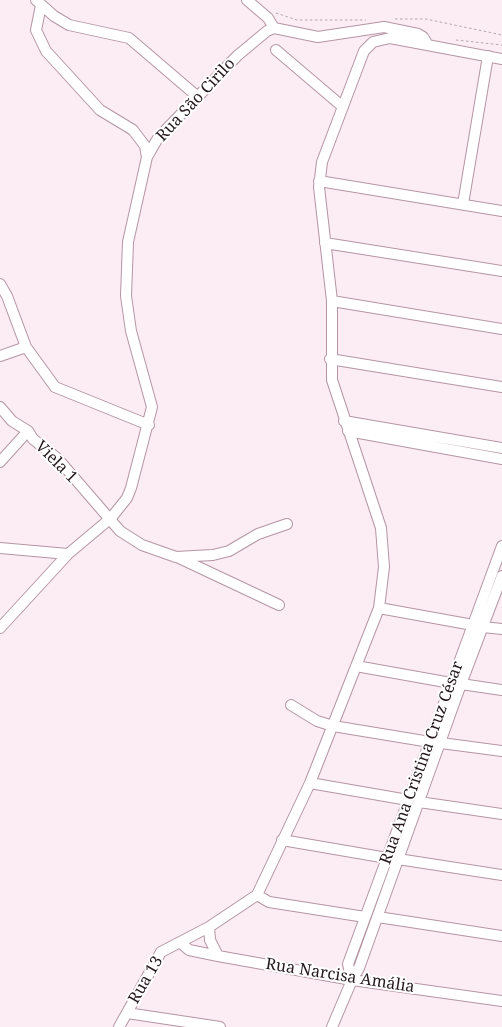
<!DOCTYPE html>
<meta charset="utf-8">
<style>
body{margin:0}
canvas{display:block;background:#fbedf3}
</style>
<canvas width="502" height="1027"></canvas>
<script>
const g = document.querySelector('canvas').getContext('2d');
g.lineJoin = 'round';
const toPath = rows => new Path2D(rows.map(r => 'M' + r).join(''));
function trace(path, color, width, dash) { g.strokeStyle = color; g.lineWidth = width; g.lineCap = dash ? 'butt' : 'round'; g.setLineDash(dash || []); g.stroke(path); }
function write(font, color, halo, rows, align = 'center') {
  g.font = font + ' "Noto Serif",serif'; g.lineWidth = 4; g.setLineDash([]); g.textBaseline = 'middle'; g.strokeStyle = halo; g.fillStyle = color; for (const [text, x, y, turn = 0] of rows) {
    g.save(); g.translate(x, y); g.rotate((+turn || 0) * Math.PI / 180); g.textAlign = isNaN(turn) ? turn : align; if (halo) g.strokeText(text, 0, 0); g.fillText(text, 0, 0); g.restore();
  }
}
const minor = toPath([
 [36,0,54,16,69,25,129,38,198,97],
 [247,0,268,18,274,28],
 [41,5,36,30,46,51,100,110,133,130,145,146,147,157],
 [276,50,343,107],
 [319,181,502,211],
 [463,204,488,56],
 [325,243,502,271],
 [0,284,7,296,26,347,55,387,149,425],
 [332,301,502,329],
 [0,356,26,347],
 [330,359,502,387],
 [0,407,12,421,28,431,33,439,58,459,120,531,142,545,176,557,213,555,229,551,258,534,287,524],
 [344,421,502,448],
 [348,431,502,459],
 [0,462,28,431],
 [0,548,68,554],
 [177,557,279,605],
 [379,608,473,625],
 [483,627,502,629],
 [0,628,68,554,111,518,127,498,131,488,152,407,131,331,126,296,128,242,147,157,158,138,237,56,267,31,274,28,318,37,384,27,418,34,423,37,428,45],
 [356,666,451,683],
 [461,684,502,690],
 [291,705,317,721,333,726,430,742],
 [441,743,502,751],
 [310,783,408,800],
 [419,802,502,814],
 [282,840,387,858],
 [398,859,502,875],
 [257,895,269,902,365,917],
 [378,917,502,936],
 [209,927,210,940,218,956],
 [181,943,189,950,218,956,352,980,502,1001],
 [352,980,348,964,502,546],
 [127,1013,220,1027],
 [119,1027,161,952,209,927,257,895,310,783,379,608,384,567,381,528,332,380,332,301,319,187,322,162,364,51,373,42,390,38,502,59],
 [332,1027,352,980,359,968,461,684,502,576]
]);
trace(minor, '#b595a4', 12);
trace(toPath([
 [276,13,297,20,366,20],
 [395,19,426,19,502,35],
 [456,40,502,45]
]), '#b2a5ab', 1, [2.5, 2.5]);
trace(minor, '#fff', 10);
write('16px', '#25191e', '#fff', [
 ["Rua São Cirilo",196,100,-47],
 ["Viela 1",56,462,45],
 ["Rua Ana Cristina Cruz César",422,763,-70],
 ["Rua Narcisa Amália",340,976,9],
 ["Rua 13",146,980,-60]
]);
</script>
